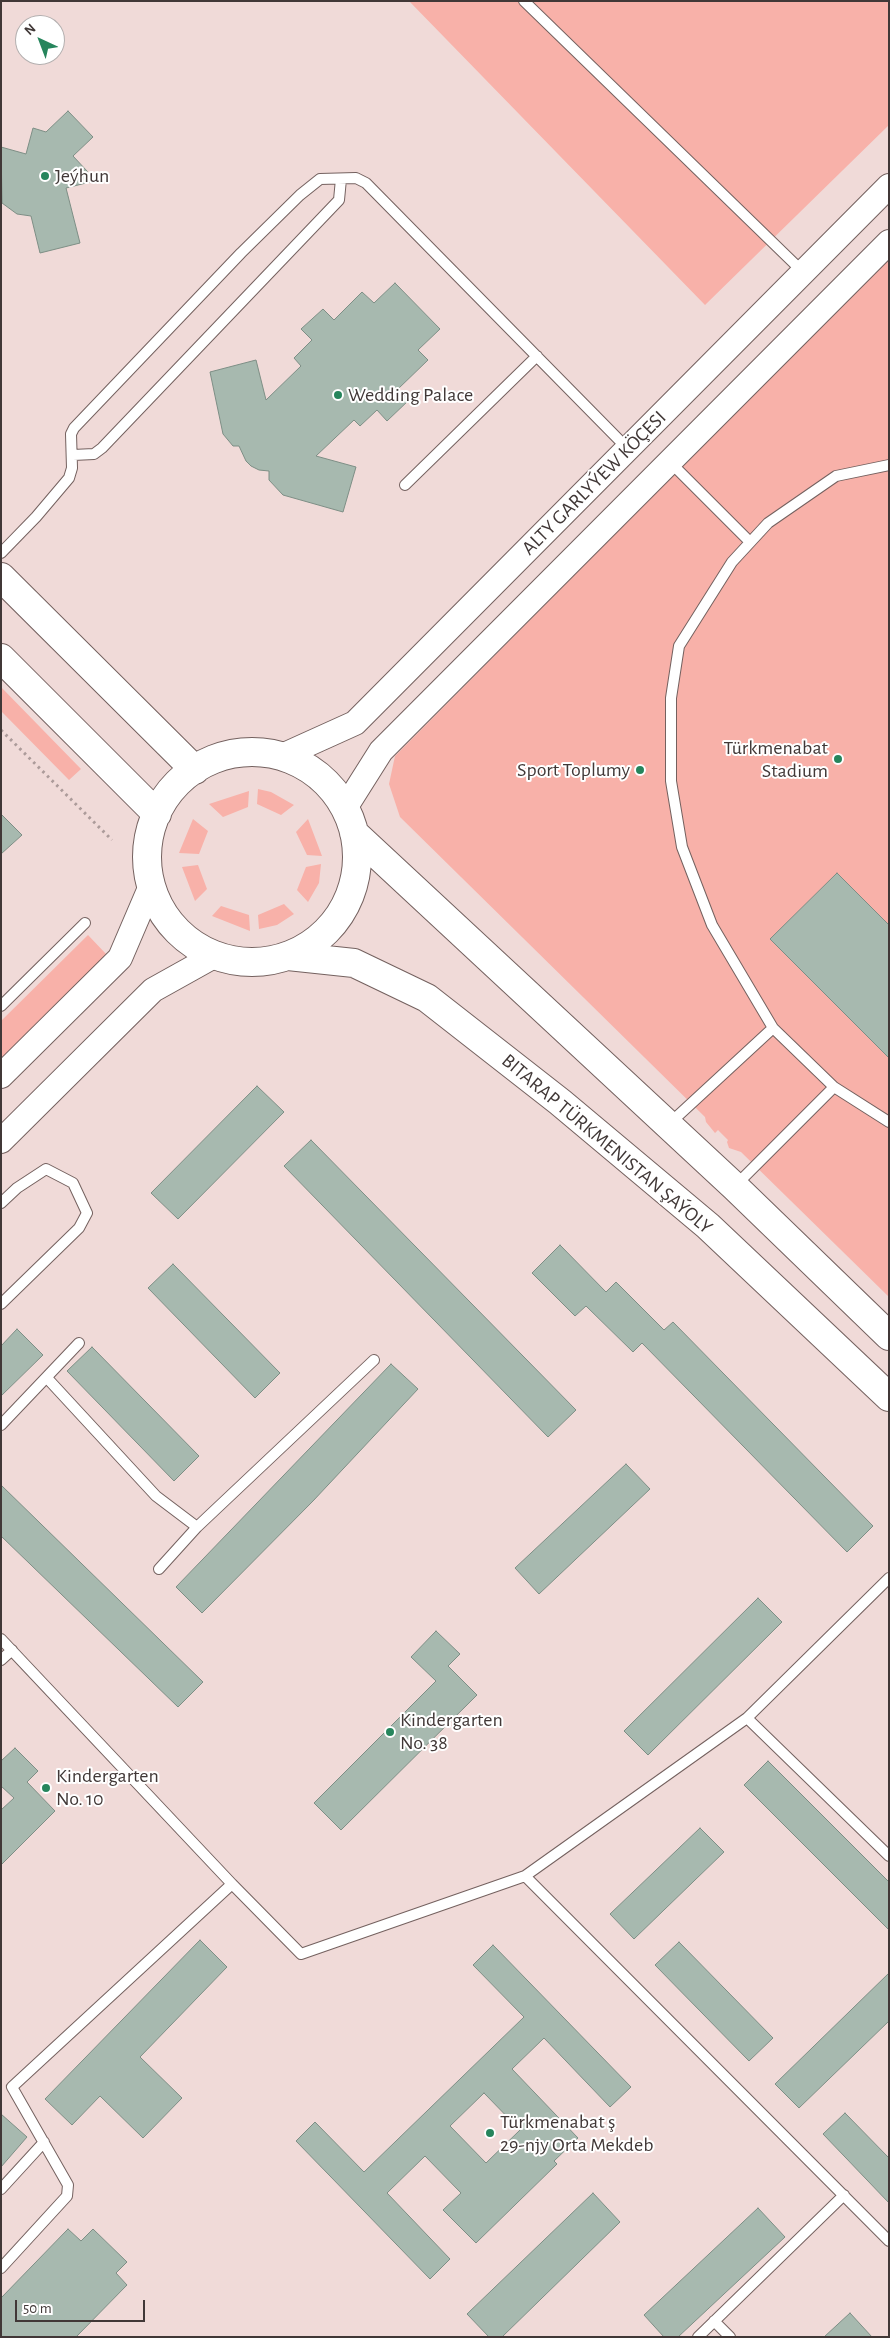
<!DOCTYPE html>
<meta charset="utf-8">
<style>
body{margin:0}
#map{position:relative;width:890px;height:2338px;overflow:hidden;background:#f0dad8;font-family:"Alegreya Sans",sans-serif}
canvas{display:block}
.frame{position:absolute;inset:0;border:2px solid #413837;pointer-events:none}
.north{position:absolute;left:15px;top:15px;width:50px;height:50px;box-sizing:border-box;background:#fff;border:1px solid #b3afaf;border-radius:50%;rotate:317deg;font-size:14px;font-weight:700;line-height:20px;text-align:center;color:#413837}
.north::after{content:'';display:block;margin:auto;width:18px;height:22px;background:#26855c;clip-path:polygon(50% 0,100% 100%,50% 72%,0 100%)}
.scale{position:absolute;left:15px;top:2300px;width:130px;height:22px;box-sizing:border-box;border:2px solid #413837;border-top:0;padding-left:6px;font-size:15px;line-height:18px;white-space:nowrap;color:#413837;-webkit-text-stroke:4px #fff;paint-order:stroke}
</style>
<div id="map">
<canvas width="890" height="2338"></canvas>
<div class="frame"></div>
<div class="north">N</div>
<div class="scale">50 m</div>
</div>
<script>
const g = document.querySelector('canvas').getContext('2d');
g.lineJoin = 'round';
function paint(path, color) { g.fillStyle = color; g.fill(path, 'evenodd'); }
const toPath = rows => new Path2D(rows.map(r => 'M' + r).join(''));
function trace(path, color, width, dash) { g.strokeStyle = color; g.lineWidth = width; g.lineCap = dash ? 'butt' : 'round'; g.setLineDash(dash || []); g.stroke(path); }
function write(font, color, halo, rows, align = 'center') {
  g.font = font + ' "Alegreya Sans",sans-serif'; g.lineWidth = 4; g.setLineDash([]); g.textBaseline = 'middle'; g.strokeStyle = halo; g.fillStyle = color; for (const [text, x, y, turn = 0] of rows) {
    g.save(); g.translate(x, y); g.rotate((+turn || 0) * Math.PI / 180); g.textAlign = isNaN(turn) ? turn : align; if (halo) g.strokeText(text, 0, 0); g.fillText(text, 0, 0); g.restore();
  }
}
paint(toPath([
 [409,1,889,1,889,125,705,305],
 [889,258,889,1297,741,1152,729,1148,727,1142,728,1140,718,1130,715,1133,706,1122,705,1117,400,817,389,784,395,756],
 [1,687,81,769,69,780,1,711],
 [258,789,271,792,294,805,281,815,257,804],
 [249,791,248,807,223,817,209,804],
 [193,819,208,831,199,854,179,853],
 [308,819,322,856,307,855,296,832],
 [321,864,319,883,308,902,297,890,306,867],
 [198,865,207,889,195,901,182,867],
 [284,904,294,914,277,925,259,929,258,915],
 [221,906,249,915,250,931,212,916],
 [88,935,107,955,1,1060,1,1021]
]), '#f8b1a9');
const building = toPath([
 [68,111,93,137,73,156,87,171,90,182,66,188,80,243,40,253,31,216,17,214,2,203,1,147,26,154,33,128,46,132,68,111],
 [395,283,440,329,418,350,428,360,398,389,409,400,387,421,377,410,360,426,354,420,316,456,356,467,343,512,283,495,269,480,269,471,259,470,251,466,246,461,239,446,233,446,223,434,210,372,256,360,266,400,301,366,294,358,312,340,301,329,323,309,334,320,362,292,374,303,395,283],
 [1,814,22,835,1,854,1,814],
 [837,873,889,925,889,1058,770,939,837,873],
 [257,1086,284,1112,178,1219,151,1193,257,1086],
 [311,1140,576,1410,548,1437,284,1166,311,1140],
 [560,1245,606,1292,616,1282,664,1330,673,1322,873,1526,847,1552,642,1343,633,1352,586,1306,575,1316,532,1273,560,1245],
 [173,1264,280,1373,255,1398,148,1288,173,1264],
 [17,1329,43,1355,1,1396,1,1346,17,1329],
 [92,1347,199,1456,174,1481,67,1371,92,1347],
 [391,1364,418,1389,313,1501,202,1613,176,1587,391,1364],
 [626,1464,650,1489,539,1594,515,1568,626,1464],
 [1,1485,203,1682,178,1707,1,1536,1,1485],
 [758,1598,782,1622,648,1755,624,1731,758,1598],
 [436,1631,460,1654,448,1666,477,1695,341,1830,314,1803,436,1681,411,1657,436,1631],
 [15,1748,38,1771,27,1782,55,1811,1,1865,1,1810,14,1798,1,1786,1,1761,15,1748],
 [768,1761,889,1882,889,1930,744,1785,768,1761],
 [700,1828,724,1852,634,1939,610,1914,700,1828],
 [200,1940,227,1967,140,2057,182,2098,143,2138,100,2096,72,2125,45,2099,200,1940],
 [679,1942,773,2038,749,2061,655,1965,679,1942],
 [493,1945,631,2087,610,2107,544,2038,512,2069,578,2138,554,2161,557,2164,476,2243,443,2210,461,2193,425,2156,387,2193,450,2259,430,2279,296,2141,315,2122,364,2172,524,2017,473,1965,493,1945],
 [484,2093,520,2130,486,2163,450,2126,484,2093],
 [889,1973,889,2021,799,2108,775,2084,889,1973],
 [845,2113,889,2158,889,2203,823,2134,845,2113],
 [1,2114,27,2137,1,2167,1,2114],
 [593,2193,620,2222,502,2337,489,2337,467,2314,593,2193],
 [758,2208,785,2237,678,2337,664,2337,644,2315,758,2208],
 [68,2229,81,2241,93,2229,127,2262,116,2273,127,2285,76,2337,1,2337,1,2298,68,2229],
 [850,2313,872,2337,824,2337,850,2313]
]);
paint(building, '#a7b9af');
trace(building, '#7d8e85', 1);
const service = toPath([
 [524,1,803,272],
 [73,455,94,454,102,448,339,200,341,179],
 [669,461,750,542],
 [405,485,537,356],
 [1,553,36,517,69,478,72,468,71,434,74,428,241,253,300,195,320,179,356,178,366,183,628,449],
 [1,1006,85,923],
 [773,1028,834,1087],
 [669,1124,773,1028,712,925,682,847,671,781,671,698,679,646,732,562,768,523,836,476,889,465],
 [735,1186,834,1087,889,1122],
 [1,1203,17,1188,46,1169,73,1183,87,1213,79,1228,1,1304],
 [47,1378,156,1496,197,1527],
 [1,1425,79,1343],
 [159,1569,197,1527,374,1360],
 [1,1639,232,1884,301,1954,525,1876,747,1718,889,1578],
 [1,1660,12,1650],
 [747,1718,889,1856],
 [525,1876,889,2241],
 [1,2189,44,2142],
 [1,2268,67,2196,68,2185,12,2087,232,1884],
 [714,2321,730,2337],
 [698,2337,844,2195]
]);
const tertiary = toPath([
 [282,756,355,723,889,186],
 [345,808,381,751,889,242],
 [1,1076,120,958,150,888],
 [1,1141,153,990,214,956]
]);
const secondary = toPath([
 [1,577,195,770],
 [1,658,157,814],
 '147 857a105 105 0 1 1 210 0a105 105 0 1 1-210 0Z',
 [354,833,735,1187,889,1336],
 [288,956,354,963,427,998,560,1102,708,1226,889,1397]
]);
trace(service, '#74615f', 12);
trace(tertiary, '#74615f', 26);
trace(secondary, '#74615f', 30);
trace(toPath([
 [1,730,112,840]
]), '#ac9b9a', 3, [2.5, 4]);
trace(service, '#fff', 10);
trace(tertiary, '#fff', 24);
trace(secondary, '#fff', 28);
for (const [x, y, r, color] of [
 [45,176,5,"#26855c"],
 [338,395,5,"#26855c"],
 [838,759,5,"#26855c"],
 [640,770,5,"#26855c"],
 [390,1732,5,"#26855c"],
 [46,1788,5,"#26855c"],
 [490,2133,5,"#26855c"]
]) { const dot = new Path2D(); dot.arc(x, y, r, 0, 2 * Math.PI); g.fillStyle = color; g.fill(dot); trace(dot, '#fff', 2); }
write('20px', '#413837', '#fff', [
 ["Jeýhun",55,176],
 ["Wedding Palace",348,395],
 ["Türkmenabat",828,748,"right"],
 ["Stadium",828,771,"right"],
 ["Sport Toplumy",630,770,"right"],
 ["Kindergarten",400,1720],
 ["No. 38",400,1743],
 ["Kindergarten",56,1776],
 ["No. 10",56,1799],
 ["Türkmenabat ş",500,2122],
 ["29-njy Orta Mekdeb",500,2145]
], 'left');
write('20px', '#413837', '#fff', [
 ["ALTY GARLYÝEW KÖÇESI",594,483,-45],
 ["BITARAP TÜRKMENISTAN ŞAÝOLY",607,1144,40]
]);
</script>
